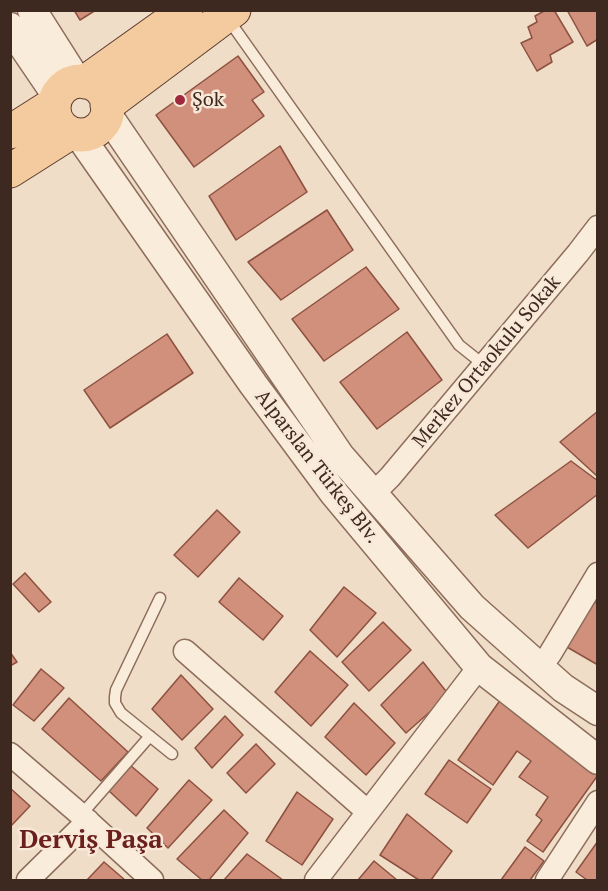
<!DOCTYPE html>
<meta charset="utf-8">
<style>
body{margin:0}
#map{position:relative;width:608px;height:891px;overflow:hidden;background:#f0ddc7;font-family:"PT Serif",serif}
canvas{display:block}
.frame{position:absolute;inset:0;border:12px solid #3d291f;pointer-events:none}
</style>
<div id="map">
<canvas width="608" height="891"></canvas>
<div class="frame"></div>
</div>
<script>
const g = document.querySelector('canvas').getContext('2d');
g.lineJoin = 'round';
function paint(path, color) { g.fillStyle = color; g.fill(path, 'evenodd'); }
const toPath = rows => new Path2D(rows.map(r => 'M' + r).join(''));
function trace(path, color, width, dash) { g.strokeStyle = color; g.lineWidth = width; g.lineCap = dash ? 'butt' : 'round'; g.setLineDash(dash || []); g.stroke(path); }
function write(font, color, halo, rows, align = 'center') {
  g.font = font + ' "PT Serif",serif'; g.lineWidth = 5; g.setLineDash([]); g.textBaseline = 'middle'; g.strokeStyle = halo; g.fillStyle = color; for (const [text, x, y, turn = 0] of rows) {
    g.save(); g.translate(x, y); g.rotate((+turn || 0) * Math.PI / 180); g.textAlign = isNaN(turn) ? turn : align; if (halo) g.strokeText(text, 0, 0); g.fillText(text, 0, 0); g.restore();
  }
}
const building = toPath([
 [74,10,96,10,80,20,74,10],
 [546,10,554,10,573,42,550,55,552,62,537,71,521,43,532,38,528,27,537,22,535,16,546,10],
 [567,10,598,10,598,39,587,46,567,10],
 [238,56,264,92,252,100,264,116,194,167,156,115,238,56],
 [280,146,307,192,236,240,209,196,280,146],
 [327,210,353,250,281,300,248,262,327,210],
 [366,267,399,309,324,361,292,319,366,267],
 [407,332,442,380,377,429,340,382,407,332],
 [167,334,193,373,110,428,84,390,167,334],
 [598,411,598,477,560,442,598,411],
 [571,461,598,481,598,494,528,548,495,515,571,461],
 [217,510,240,532,198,577,174,555,217,510],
 [25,573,51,602,39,612,13,584,25,573],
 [239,578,283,616,263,640,219,602,239,578],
 [344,587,376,613,337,657,310,630,344,587],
 [587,597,598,604,598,665,560,643,587,597],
 [383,622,411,650,369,691,342,662,383,622],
 [310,651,348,685,311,726,275,692,310,651],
 [10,652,17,662,10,666,10,652],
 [423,662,449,695,406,733,381,705,423,662],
 [41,669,64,688,34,721,13,705,41,669],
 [181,675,213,709,182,740,152,709,181,675],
 [69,698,128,752,101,781,42,729,69,698],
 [501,699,598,766,598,775,543,852,527,841,542,820,536,815,548,797,519,777,531,761,517,751,493,785,458,760,501,699],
 [354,703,395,743,366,775,325,737,354,703],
 [225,716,243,735,212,768,195,748,225,716],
 [256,744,275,764,246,793,227,773,256,744],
 [449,760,491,789,467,823,425,794,449,760],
 [130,765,158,789,136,816,109,791,130,765],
 [189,780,212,800,168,848,147,828,189,780],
 [10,788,30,806,10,827,10,788],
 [297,792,333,819,302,865,266,841,297,792],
 [224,810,248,833,209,880,202,880,177,859,224,810],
 [407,814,452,851,431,880,419,880,380,855,407,814],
 [598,841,598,880,587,880,576,872,598,841],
 [525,847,544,861,530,880,501,880,525,847],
 [247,854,283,880,224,880,247,854],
 [374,861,397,880,358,880,374,861],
 [104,862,125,880,87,880,104,862]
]);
paint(building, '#d0907b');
trace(building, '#8d5140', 1.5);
const service = toPath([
 [228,19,459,345,484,365],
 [160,598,116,690,115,697,115,703,121,713,172,754],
 [81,815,150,736]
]);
const minor = toPath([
 [373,494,390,477,578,253,598,227],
 [185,651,368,812],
 [540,667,550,654,598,574],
 [10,754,81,815,152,880],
 [28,880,88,821],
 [316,880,479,667],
 [547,880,598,802]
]);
const tertiary = toPath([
 [32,10,77,81],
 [10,27,57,96],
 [107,114,340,456,472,607,563,688,598,711],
 [79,135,253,384,333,492,479,667,598,760]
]);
const primary = toPath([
 '54 108a27 27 0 1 1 54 0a27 27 0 1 1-54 0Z',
 [85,82,186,10],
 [107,105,234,10],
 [10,132,54,104],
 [10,171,70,133]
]);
trace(service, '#8d6d5b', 13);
trace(minor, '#8d6d5b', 25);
trace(tertiary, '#8d6d5b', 31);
trace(primary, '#5b3c2f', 35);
trace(service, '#faecdb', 10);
trace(minor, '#faecdb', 22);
trace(tertiary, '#faecdb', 28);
trace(primary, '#f4cb9e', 33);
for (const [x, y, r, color] of [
 [180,100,6,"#9f283d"]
]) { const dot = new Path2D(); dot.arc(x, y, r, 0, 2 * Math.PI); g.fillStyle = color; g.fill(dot); trace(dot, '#f7e8d7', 2); }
write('20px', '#3d291f', '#f7e8d7', [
 ["Şok",192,100]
], 'left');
write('20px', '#3d291f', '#f7e8d7', [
 ["Merkez Ortaokulu Sokak",487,362,-50],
 ["Alparslan Türkeş Blv.",317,467,52]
]);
write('bold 26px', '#6b201d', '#f7e8d7', [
 ["Derviş Paşa",91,841]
]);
</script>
